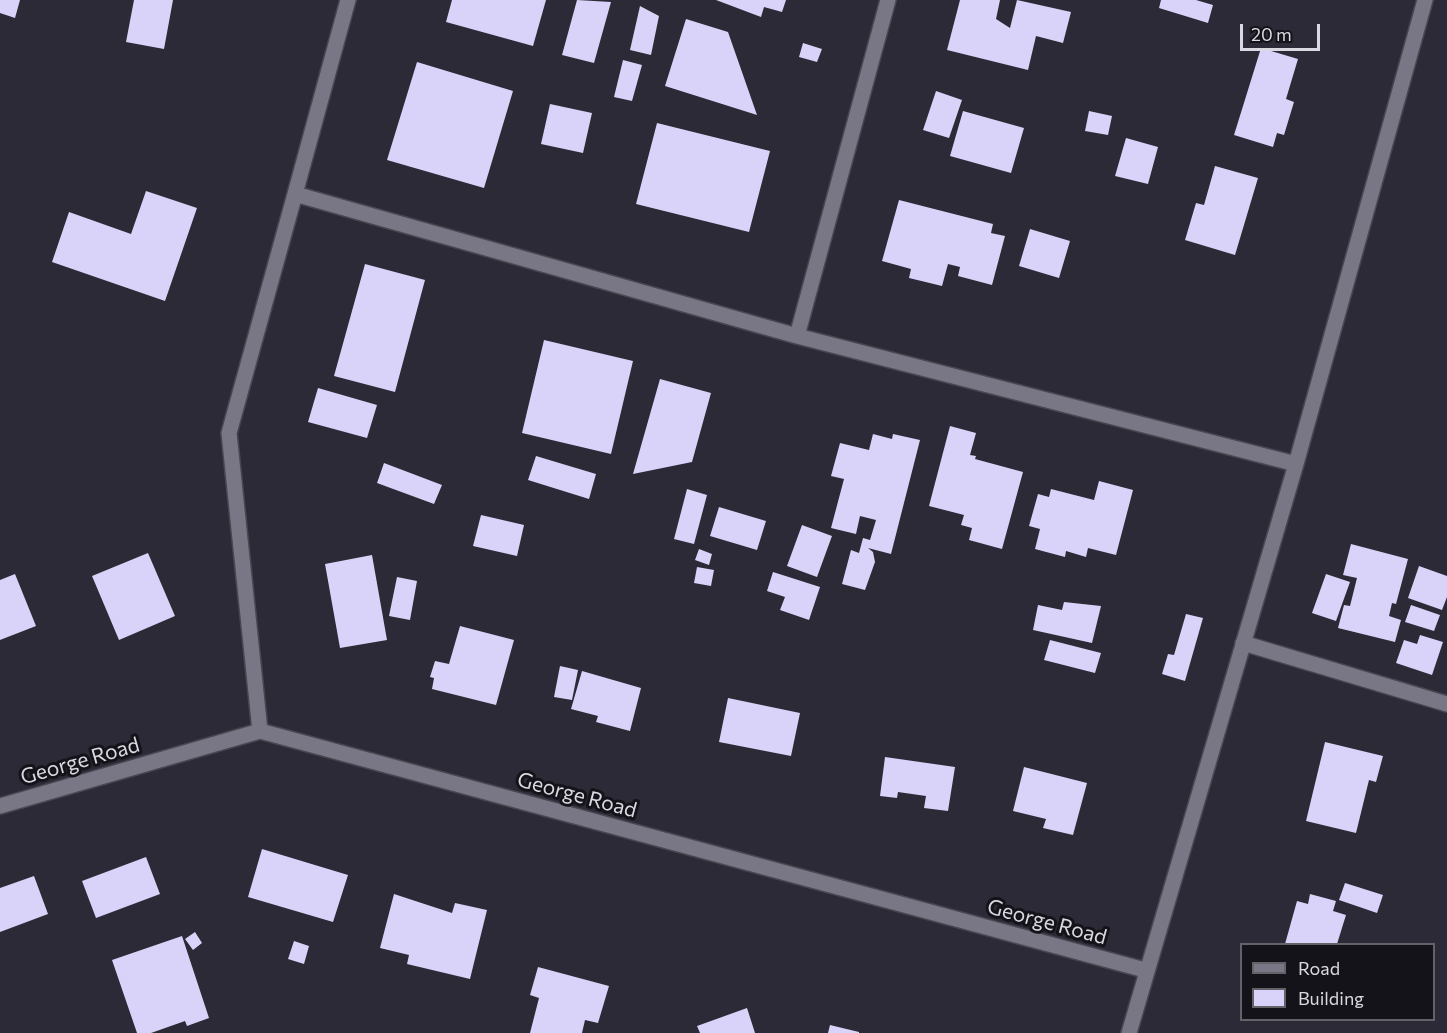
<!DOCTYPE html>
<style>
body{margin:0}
#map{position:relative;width:1447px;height:1033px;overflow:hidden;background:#2c2a36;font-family:Commissioner,sans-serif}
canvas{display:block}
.legend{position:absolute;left:1240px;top:943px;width:195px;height:78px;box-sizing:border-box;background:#141319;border:2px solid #636269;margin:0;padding:8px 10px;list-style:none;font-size:18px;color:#dad9e1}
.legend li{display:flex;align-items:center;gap:12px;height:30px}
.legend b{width:30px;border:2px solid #636269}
.scale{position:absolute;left:1240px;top:24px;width:80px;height:27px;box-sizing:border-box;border:3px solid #dad9e1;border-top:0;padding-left:8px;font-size:18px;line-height:21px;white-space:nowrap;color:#dad9e1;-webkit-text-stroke:4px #141319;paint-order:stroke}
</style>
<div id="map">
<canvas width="1447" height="1033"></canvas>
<ul class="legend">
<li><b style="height:8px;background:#797685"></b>Road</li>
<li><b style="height:16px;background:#dad3f9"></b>Building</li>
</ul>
<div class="scale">20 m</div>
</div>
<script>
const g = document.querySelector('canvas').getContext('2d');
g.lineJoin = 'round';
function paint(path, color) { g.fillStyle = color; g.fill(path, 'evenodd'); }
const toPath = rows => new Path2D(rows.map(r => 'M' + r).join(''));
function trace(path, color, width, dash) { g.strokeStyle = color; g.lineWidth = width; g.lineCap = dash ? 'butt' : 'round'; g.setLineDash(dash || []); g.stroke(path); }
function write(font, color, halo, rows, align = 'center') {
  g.font = font + ' Commissioner,sans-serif'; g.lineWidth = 6; g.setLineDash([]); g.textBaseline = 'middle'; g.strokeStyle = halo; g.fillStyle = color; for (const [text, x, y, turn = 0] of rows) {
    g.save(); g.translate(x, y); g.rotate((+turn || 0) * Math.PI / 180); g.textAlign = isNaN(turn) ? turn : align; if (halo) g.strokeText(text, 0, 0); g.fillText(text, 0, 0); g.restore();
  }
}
paint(toPath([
 [0,0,20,0,15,18,0,13],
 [134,0,173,0,164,49,126,42],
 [452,0,546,0,533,46,446,22],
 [577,0,611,2,594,63,562,55],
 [716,0,786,0,782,12,764,7,761,17],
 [960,0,1000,0,996,19,1010,28,1017,0,1071,12,1063,43,1036,36,1028,70,947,50],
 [1161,0,1196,0,1213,5,1208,23,1159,8],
 [640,6,659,16,651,55,630,50],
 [686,19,728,32,757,115,665,86],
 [803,43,822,49,817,62,799,57],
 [1261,48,1298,59,1286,99,1294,102,1284,135,1277,133,1273,147,1234,135],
 [623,60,642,65,632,101,614,97],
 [417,62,513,91,484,188,387,160],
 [936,91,962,100,949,138,923,130],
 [550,104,592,113,583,153,541,144],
 [963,111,1024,128,1011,173,950,156],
 [1089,111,1112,116,1108,135,1085,131],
 [657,123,770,151,749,232,636,204],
 [1126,138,1158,147,1148,184,1115,176],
 [1215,166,1258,178,1235,255,1185,240,1196,203,1204,205],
 [146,191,197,208,165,301,52,262,69,212,131,234],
 [899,200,993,224,991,233,1005,236,992,285,958,276,960,267,948,264,942,286,909,278,911,269,882,261],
 [1030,229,1070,241,1059,278,1019,266],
 [365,264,425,280,395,392,334,376],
 [544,340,633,361,611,454,522,433],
 [660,379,711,393,692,462,633,474],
 [318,388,377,405,367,438,308,422],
 [950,426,976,433,970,455,976,456,975,459,1023,472,1002,549,969,540,972,528,961,525,964,515,929,506],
 [873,434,892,439,893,434,920,440,891,554,868,548,873,552,875,562,865,590,842,584,851,550,859,553,863,538,870,540,876,520,860,516,856,534,831,528,844,479,831,476,840,443,869,450],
 [536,456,596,474,589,499,528,480],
 [384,463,442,485,434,504,377,483],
 [1099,481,1133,490,1116,555,1088,548,1086,557,1066,551,1065,557,1035,549,1040,529,1029,526,1038,494,1049,497,1051,489,1094,500],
 [687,489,707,495,694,544,674,539],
 [719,507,766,521,757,550,710,536],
 [481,515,524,525,517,556,473,546],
 [802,525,832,536,817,577,787,566],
 [1351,544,1408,559,1396,604,1392,603,1389,616,1401,620,1395,642,1338,628,1344,605,1350,606,1357,578,1343,575],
 [699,549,712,554,709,565,695,560],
 [148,553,175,616,119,640,92,576],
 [372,555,387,640,340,648,325,564],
 [1419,566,1447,576,1447,597,1442,610,1408,598],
 [697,567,714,570,711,586,694,583],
 [773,572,820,587,809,620,780,610,785,597,767,591],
 [15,574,36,626,0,640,0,580],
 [1326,574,1350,582,1336,621,1312,613],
 [397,577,417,581,410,620,389,616],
 [1064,602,1101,606,1092,643,1033,630,1038,605,1062,610],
 [1411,605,1440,615,1434,631,1405,622],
 [1186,614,1203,618,1185,681,1162,674,1168,654,1174,655],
 [460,626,514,640,496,705,432,689,434,678,430,677,435,661,449,664],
 [1420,635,1443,642,1432,675,1396,663,1404,640,1417,644],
 [1050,640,1101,653,1095,673,1044,660],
 [560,666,578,670,572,700,554,697],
 [582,671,641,688,630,731,596,722,598,716,571,709],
 [728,698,800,713,791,756,719,742],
 [1325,742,1383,756,1376,782,1369,780,1356,833,1306,821],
 [885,757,955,767,948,811,924,808,926,796,898,792,897,798,880,796],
 [1024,767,1087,783,1073,835,1043,828,1046,819,1013,811],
 [262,849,348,875,333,922,248,897],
 [146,857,160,894,96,918,82,881],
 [34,876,48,914,0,932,0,888],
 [1345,883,1383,895,1377,913,1339,900],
 [394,894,452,913,455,903,487,910,470,979,407,964,409,955,380,948],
 [1310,894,1336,901,1333,911,1346,915,1337,944,1285,944,1297,901,1308,904],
 [195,932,202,943,193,950,185,939],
 [182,936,209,1018,187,1026,185,1021,151,1033,137,1033,112,960],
 [294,941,309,946,304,964,288,959],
 [538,967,609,986,598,1023,585,1020,582,1033,530,1033,539,998,530,995],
 [747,1008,755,1033,700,1033,697,1026],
 [830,1025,859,1032,859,1033,828,1033]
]), '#dad3f9');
const street = toPath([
 [348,0,295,194,797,336,1296,464],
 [797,336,888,0],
 [1243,643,1447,704],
 [260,731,229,433,295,194],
 [0,806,260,731,1145,970],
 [1129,1033,1296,464,1425,0]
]);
trace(street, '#484651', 18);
trace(street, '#797685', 15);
write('21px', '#dad9e1', '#141319', [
 ["George Road",80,761,-16],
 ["George Road",577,795,15],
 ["George Road",1047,922,15]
]);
</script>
